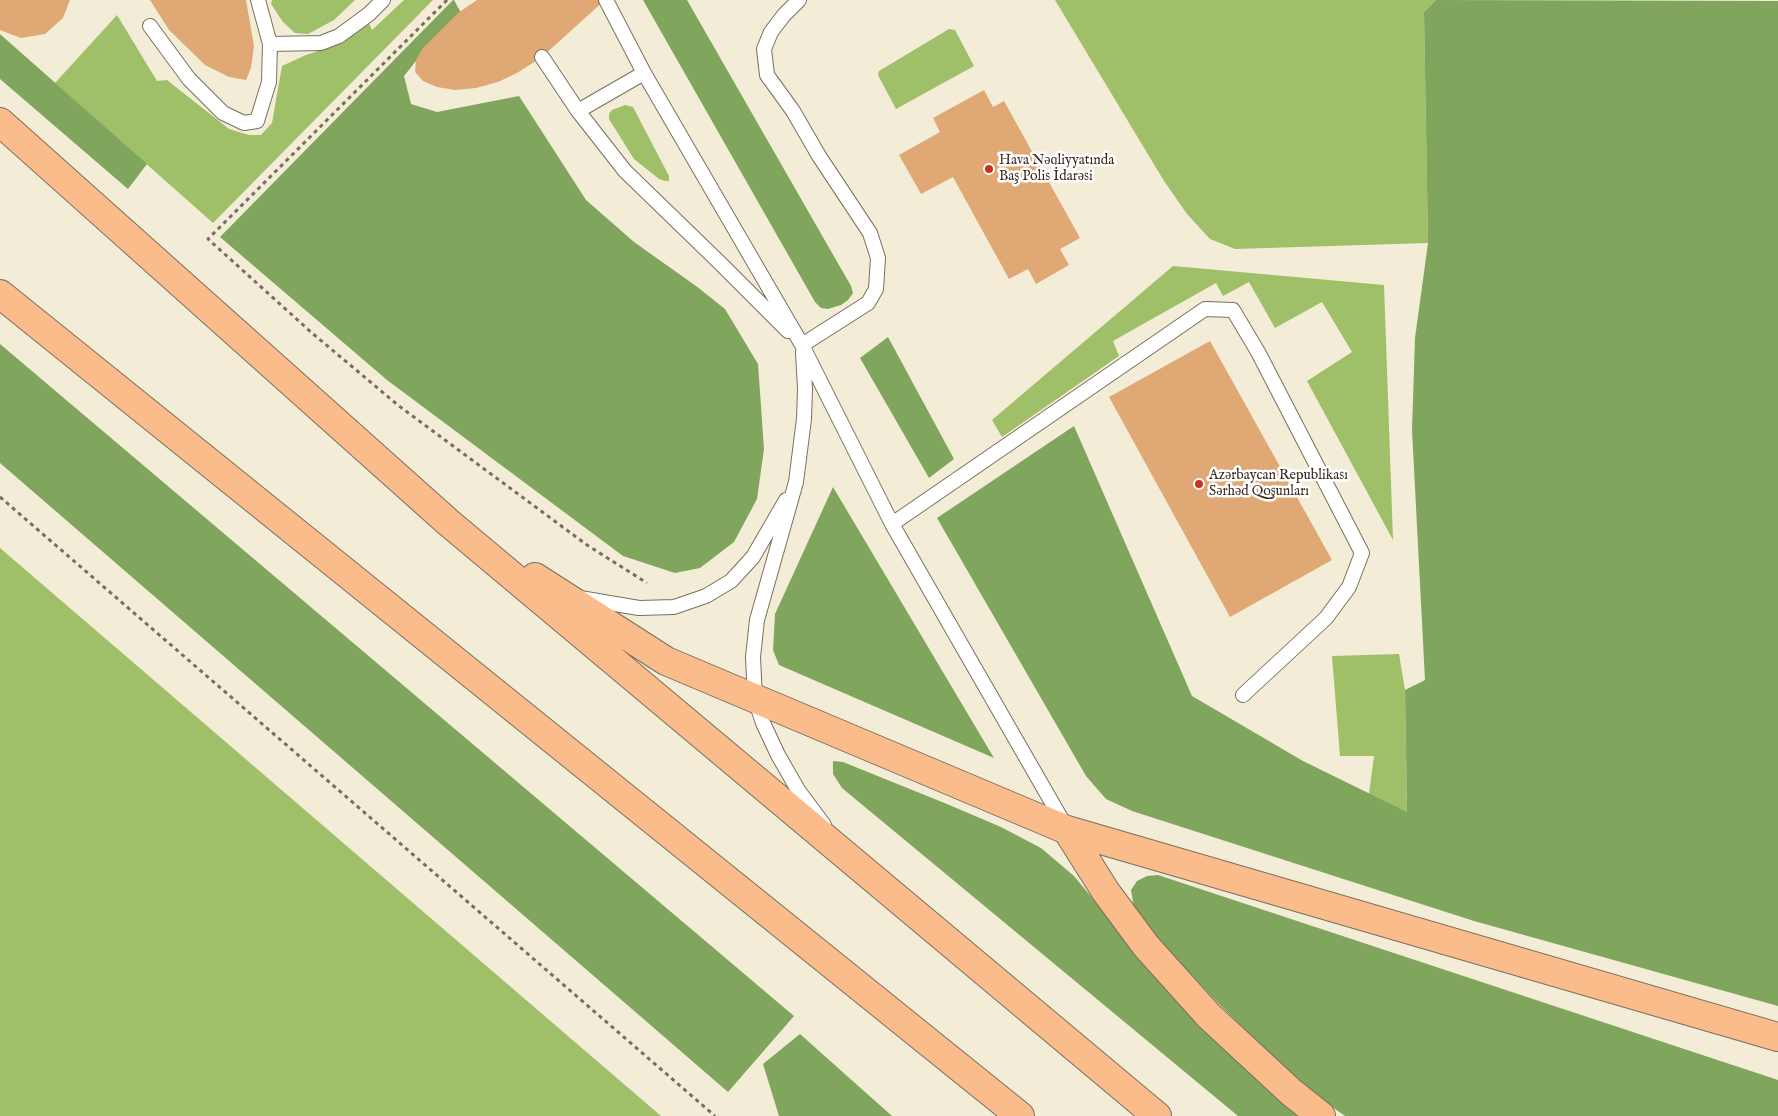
<!DOCTYPE html>
<meta charset="utf-8">
<style>
body{margin:0}
canvas{display:block;background:#f3edd8}
</style>
<canvas width="1778" height="1116"></canvas>
<script>
const g = document.querySelector('canvas').getContext('2d');
g.lineJoin = 'round';
function paint(path, color) { g.fillStyle = color; g.fill(path, 'evenodd'); }
const toPath = rows => new Path2D(rows.map(r => 'M' + r).join(''));
function trace(path, color, width, dash) { g.strokeStyle = color; g.lineWidth = width; g.lineCap = dash ? 'butt' : 'round'; g.setLineDash(dash || []); g.stroke(path); }
function write(font, color, halo, rows, align = 'center') {
  g.font = font + ' "IM FELL English",serif'; g.lineWidth = 5; g.setLineDash([]); g.textBaseline = 'middle'; g.strokeStyle = halo; g.fillStyle = color; for (const [text, x, y, turn = 0] of rows) {
    g.save(); g.translate(x, y); g.rotate((+turn || 0) * Math.PI / 180); g.textAlign = isNaN(turn) ? turn : align; if (halo) g.strokeText(text, 0, 0); g.fillText(text, 0, 0); g.restore();
  }
}
paint(toPath([
 [272,0,355,0,334,20,308,34,295,33,283,22,271,4],
 [404,0,433,0,213,223,55,83,117,15,157,81,167,80,229,129,249,135,261,135,272,123,282,66,306,55,330,47,369,23,372,30],
 [1055,0,1436,0,1424,12,1428,243,1235,249,1210,239,1187,214,1164,181],
 [949,29,955,30,974,66,896,109,878,75,879,71],
 [625,105,633,107,669,176,669,181,665,181,659,179,634,159,609,119,609,114,612,110],
 [1173,266,1384,285,1393,540,1307,381,1352,352,1322,302,1275,328,1249,282,1223,296,1216,283,1113,341,1119,356,1002,437,992,420],
 [0,548,661,1116,0,1116],
 [1399,654,1405,690,1407,813,1369,794,1374,756,1340,756,1332,656]
]), '#9fbf68');
paint(toPath([
 [453,0,454,0,467,24,424,51,404,76,411,104,437,112,519,96,586,200,634,242,696,286,725,309,758,364,764,449,757,499,734,542,700,568,675,573,623,556,387,380,220,237],
 [643,0,687,0,851,286,853,293,848,300,841,305,828,309,821,308,815,302],
 [1436,0,1778,1,1778,1006,1474,921,1132,811,1106,799,1086,776,937,518,1074,426,1192,696,1303,761,1407,812,1405,690,1425,680,1412,430,1415,338,1428,243,1424,12],
 [0,34,147,164,128,189,0,79],
 [888,337,954,459,929,478,860,358],
 [0,344,794,1016,728,1092,0,463],
 [833,487,994,758,779,665,773,650,775,614],
 [833,761,843,762,947,804,1001,827,1041,848,1074,876,1191,1017,1303,1116,1238,1116,842,788,833,774],
 [1158,875,1778,1080,1778,1116,1345,1116,1300,1084,1218,1003,1142,922,1134,908,1131,890,1137,881,1147,876],
 [800,1034,892,1116,779,1116,763,1064]
]), '#7fa65c');
paint(toPath([
 [0,0,70,0,63,18,45,34,21,38,0,30],
 [150,0,246,0,254,46,251,68,246,80,229,77,205,65,169,30],
 [477,0,605,0,542,57,517,73,498,82,476,88,455,90,437,87,423,81,415,72,416,60,422,49,458,13],
 [984,90,993,107,1004,101,1080,238,1060,249,1069,265,1036,284,1028,269,1009,279,953,177,921,194,899,155,940,132,933,118],
 [1210,341,1332,560,1230,617,1109,397]
]), '#dfa874');
const service = toPath([
 [606,0,644,73,802,345,892,524,1066,827],
 [799,0,784,15,771,32,764,49,767,75,793,111,819,156,870,233,878,258,876,289,868,303,802,345],
 [150,26,189,79,223,113,244,123,257,121,269,82,270,44,258,0],
 [270,44,321,43,339,36,369,14,383,0],
 [542,57,578,111,625,171,721,264,788,331],
 [578,111,644,73],
 [803,352,805,389,804,419,796,482,757,620,753,657,755,699,763,723,778,755,798,790,824,825],
 [892,524,1205,309,1233,310,1258,352,1362,553,1349,587,1326,618,1243,695],
 [580,598,639,608,674,607,706,596,731,581,753,557,786,500]
]);
const motorway = toPath([
 [0,122,449,523,1157,1116],
 [0,294,1020,1116],
 [535,577,666,661,1067,830,1778,1037],
 [1067,830,1106,892,1146,946,1209,1016,1291,1092,1321,1116]
]);
trace(service, '#7b6e5f', 16);
trace(motorway, '#7b6e5f', 30);
trace(toPath([
 [447,0,208,239,312,333,399,406,587,545,647,583],
 [0,497,715,1116]
]), '#7b6e5f', 3, [4, 4]);
trace(service, '#fff', 14);
trace(motorway, '#fabc8b', 28);
for (const [x, y, r, color] of [
 [989,169,5,"#c8321e"],
 [1199,484,5,"#c8321e"]
]) { const dot = new Path2D(); dot.arc(x, y, r, 0, 2 * Math.PI); g.fillStyle = color; g.fill(dot); trace(dot, '#fff', 2); }
write('14px', '#3b2a1e', '#fff', [
 ["Hava Nəqliyyatında",999,161],
 ["Baş Polis İdarəsi",999,177],
 ["Azərbaycan Republikası",1209,476],
 ["Sərhəd Qoşunları",1209,492]
], 'left');
</script>
